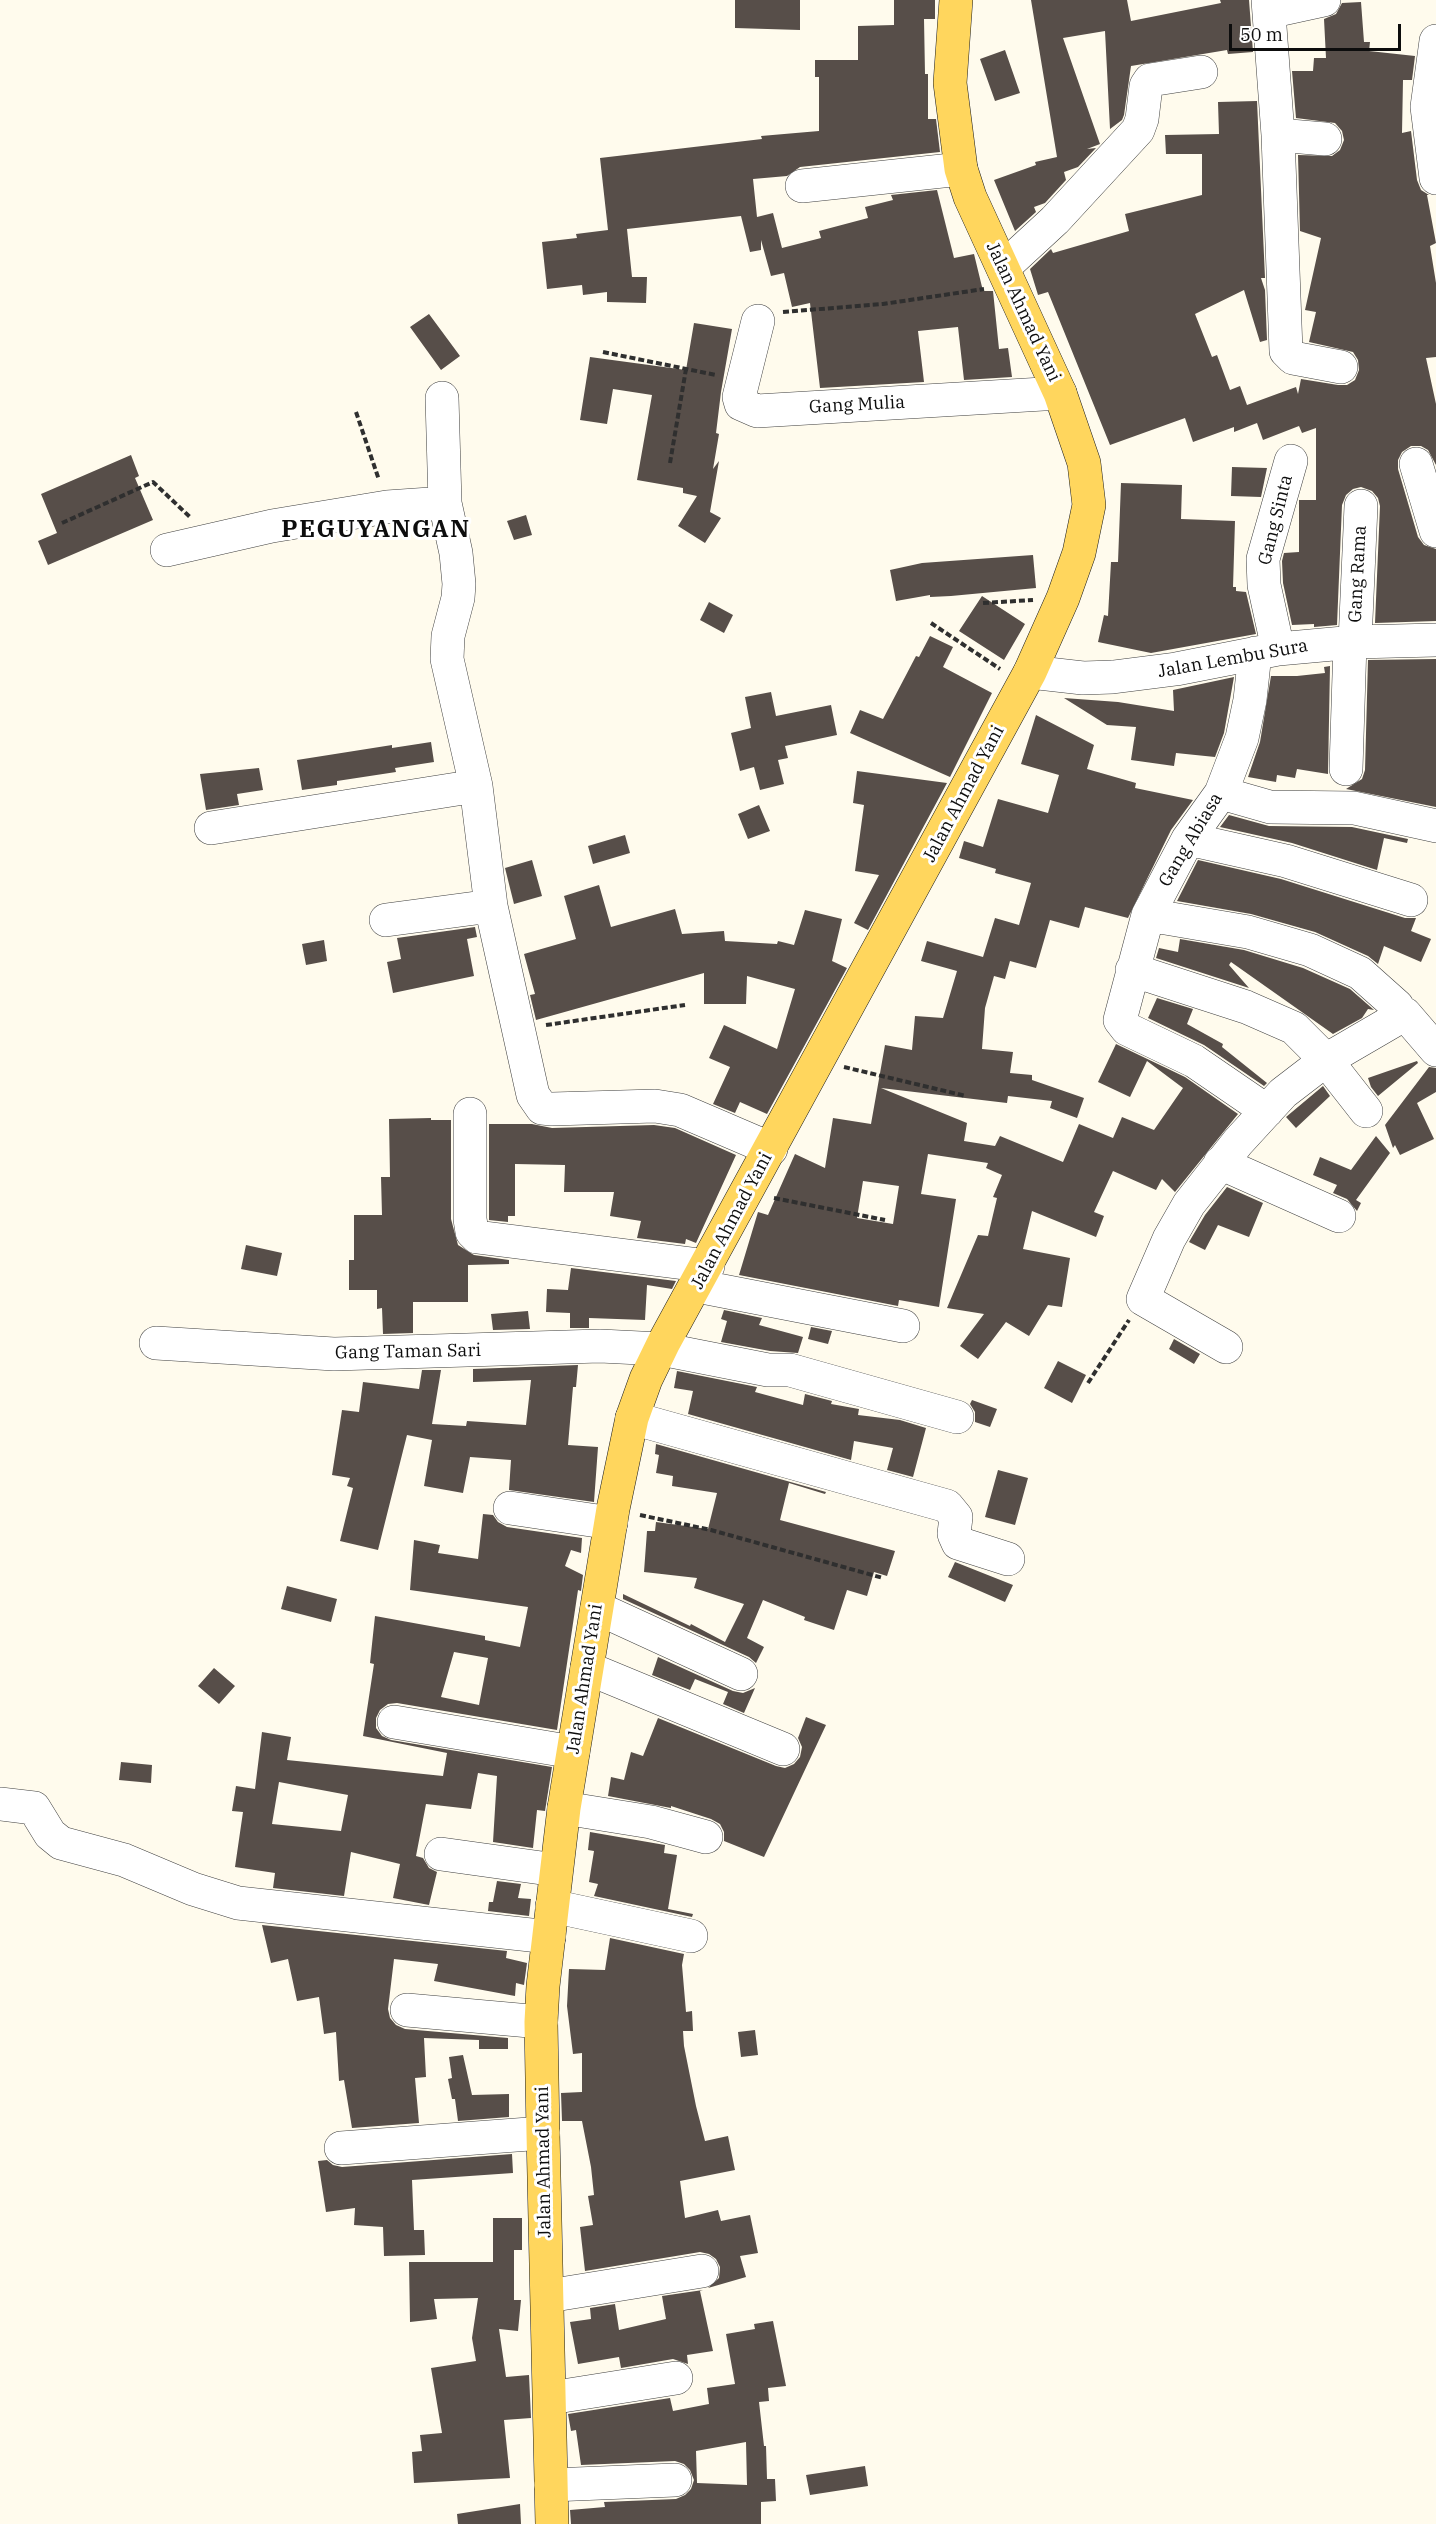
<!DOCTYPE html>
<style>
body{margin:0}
#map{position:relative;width:1436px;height:2524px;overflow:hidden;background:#fffbed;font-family:"IBM Plex Serif",serif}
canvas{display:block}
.scale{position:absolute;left:1229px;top:24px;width:172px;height:27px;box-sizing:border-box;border:3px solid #0d0d0d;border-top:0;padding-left:8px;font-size:18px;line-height:21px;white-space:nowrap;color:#0d0d0d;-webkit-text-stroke:4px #fff;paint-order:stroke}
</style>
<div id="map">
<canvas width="1436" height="2524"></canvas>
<div class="scale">50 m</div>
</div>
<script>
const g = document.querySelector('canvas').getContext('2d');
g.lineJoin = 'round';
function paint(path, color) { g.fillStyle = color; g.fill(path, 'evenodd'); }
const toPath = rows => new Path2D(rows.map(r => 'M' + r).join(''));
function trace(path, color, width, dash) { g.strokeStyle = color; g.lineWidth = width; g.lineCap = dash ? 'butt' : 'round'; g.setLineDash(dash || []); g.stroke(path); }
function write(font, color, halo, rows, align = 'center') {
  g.font = font + ' "IBM Plex Serif",serif'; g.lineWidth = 6; g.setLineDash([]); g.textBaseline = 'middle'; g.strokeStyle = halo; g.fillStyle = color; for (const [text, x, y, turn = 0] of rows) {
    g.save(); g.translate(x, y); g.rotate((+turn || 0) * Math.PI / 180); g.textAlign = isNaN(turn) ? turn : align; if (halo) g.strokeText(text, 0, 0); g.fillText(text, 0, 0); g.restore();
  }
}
paint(toPath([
 [735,0,800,0,800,30,735,28],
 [894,0,935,0,935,19,924,19,925,74,928,74,928,119,936,119,940,152,800,167,787,176,753,179,757,217,773,213,782,248,821,238,819,231,868,218,865,207,893,200,891,195,937,190,954,258,974,254,983,291,993,291,999,349,1008,348,1012,377,964,380,958,327,918,331,924,382,820,388,810,303,792,307,784,273,771,276,761,240,761,250,750,252,741,216,627,229,632,277,647,277,646,303,607,302,607,292,583,295,582,285,547,289,542,242,577,238,576,234,608,230,600,158,762,139,761,136,819,131,819,77,815,77,815,60,858,60,858,26,894,25],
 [1031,0,1127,0,1131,21,1221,3,1220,0,1249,0,1253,52,1228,54,1227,50,1131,66,1124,115,1122,120,1110,129,1105,31,1063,38,1100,144,1087,149,1096,148,1078,167,1064,172,1066,180,1045,203,1034,207,1036,212,1015,231,994,180,1036,165,1035,162,1057,157],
 [1361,2,1364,42,1370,42,1369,51,1415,56,1412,80,1403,80,1402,133,1411,131,1417,180,1421,190,1429,195,1427,195,1436,243,1430,246,1436,283,1436,357,1426,358,1436,404,1436,465,1428,450,1421,446,1411,446,1402,452,1398,460,1398,469,1418,537,1424,545,1436,549,1436,621,1375,623,1380,506,1378,498,1372,491,1361,487,1353,489,1346,495,1342,505,1337,625,1314,627,1314,624,1292,625,1283,583,1282,561,1284,553,1299,552,1299,500,1316,500,1316,428,1302,433,1299,426,1263,440,1257,423,1234,432,1234,427,1193,442,1185,418,1110,445,1048,292,1038,295,1030,269,1051,249,1053,253,1129,231,1125,214,1202,195,1202,154,1166,154,1165,135,1219,134,1218,102,1257,101,1265,278,1261,278,1265,290,1267,340,1260,342,1244,290,1195,314,1212,357,1217,355,1230,390,1240,386,1247,405,1296,387,1298,394,1301,379,1338,385,1347,385,1355,380,1359,370,1358,360,1353,352,1309,342,1316,312,1305,310,1321,238,1300,231,1298,155,1332,156,1340,150,1344,140,1342,131,1335,123,1296,118,1292,71,1313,71,1314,58,1326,58,1324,19,1336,14,1342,3],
 [1005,50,1020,93,995,101,980,59],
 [429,314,460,356,441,370,410,327],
 [694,323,732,329,721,392,716,433,719,434,713,469,719,461,710,512,721,518,705,543,678,526,697,496,683,493,683,488,637,480,652,395,613,389,607,424,580,420,590,357,686,370],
 [131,455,139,476,135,478,153,520,48,565,38,541,57,533,41,494],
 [1232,467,1267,468,1261,497,1231,496],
 [1121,483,1182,485,1181,519,1235,521,1233,587,1236,587,1236,591,1246,592,1256,634,1151,653,1098,642,1104,615,1108,616,1111,562,1118,562],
 [526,515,532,535,514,540,507,521],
 [1033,555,1036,588,951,596,930,597,930,595,896,601,890,570,922,563],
 [982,596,1025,624,1004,660,959,631],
 [709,602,733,615,724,633,700,620],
 [930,636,953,647,943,667,992,693,950,777,850,733,860,710,883,719,916,656,919,657],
 [1436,659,1436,807,1346,789,1362,779,1365,770,1368,660],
 [1330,666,1328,774,1297,769,1295,778,1277,775,1276,782,1248,777,1260,742,1271,676,1297,676,1325,673,1324,667],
 [1234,677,1224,733,1215,757,1176,753,1174,766,1131,760,1136,727,1107,725,1064,698,1118,702,1174,711,1173,690],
 [771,692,776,716,831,705,837,735,785,746,788,758,778,760,784,784,760,790,754,767,740,771,731,733,751,728,745,697],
 [1036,715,1094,745,1087,769,1136,783,1135,788,1193,800,1171,830,1128,918,1085,907,1079,928,1050,920,1036,968,1010,961,1005,979,994,976,985,1008,982,1049,1013,1052,1010,1073,1032,1075,1032,1080,1084,1098,1077,1118,1050,1108,1052,1101,1008,1096,1007,1103,881,1088,967,1123,964,1141,995,1146,1000,1136,1063,1162,1079,1124,1113,1138,1122,1117,1154,1130,1183,1088,1147,1061,1130,1097,1098,1082,1116,1044,1185,1077,1238,1114,1175,1192,1162,1179,1156,1190,1113,1171,1094,1212,1104,1216,1096,1237,1032,1211,1023,1249,1070,1258,1062,1307,1048,1305,1029,1336,1006,1322,978,1359,960,1346,984,1314,947,1308,978,1235,988,1236,997,1198,993,1197,1002,1175,986,1168,988,1163,928,1154,921,1194,956,1199,939,1307,899,1300,898,1306,739,1275,758,1212,768,1215,795,1154,825,1168,833,1118,871,1124,885,1045,912,1050,915,1016,943,1018,957,971,921,961,927,941,983,957,995,918,1019,925,1031,883,995,873,996,869,959,858,964,841,983,847,998,799,1048,813,1059,775,1021,764],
 [863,1181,899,1186,893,1224,857,1218],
 [431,742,434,762,395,768,396,772,337,781,337,785,302,790,297,760,392,745,392,748],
 [259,768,263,790,237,794,239,805,206,810,200,774],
 [857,771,947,783,868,930,854,923,879,875,855,871,864,805,853,803],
 [759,805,770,831,748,839,738,814],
 [1229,815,1269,826,1352,827,1408,839,1407,843,1384,838,1377,870,1292,843,1220,827],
 [625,835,630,853,593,864,588,846],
 [532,860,542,896,514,904,505,868],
 [1198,860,1281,879,1405,918,1416,918,1411,931,1431,939,1421,962,1384,946,1378,964,1368,956,1315,932,1251,914,1177,901],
 [599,885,611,927,675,909,682,934,724,931,725,941,777,944,778,941,794,945,805,910,842,919,832,961,847,968,767,1114,740,1102,735,1113,713,1104,730,1067,709,1058,724,1025,777,1049,795,989,747,976,746,1004,704,1004,704,973,536,1020,530,995,535,994,524,954,576,939,564,896],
 [475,927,477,937,467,939,474,976,393,993,387,962,401,959,397,938],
 [1180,939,1244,950,1303,968,1350,989,1374,1010,1368,1009,1362,1018,1333,1034,1231,962,1229,965,1249,988,1156,958,1159,948,1178,952],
 [324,940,327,961,306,965,302,944],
 [1157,998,1193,1009,1187,1024,1223,1044,1222,1047,1267,1083,1264,1086,1204,1045,1148,1018],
 [1417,1061,1418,1063,1378,1096,1371,1087,1368,1078],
 [1429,1067,1436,1068,1436,1092,1417,1103,1434,1139,1400,1155,1395,1145,1393,1148,1385,1125],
 [1323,1086,1330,1096,1296,1128,1286,1117],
 [431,1118,431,1120,451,1120,451,1219,458,1245,474,1255,509,1260,509,1264,468,1265,468,1302,413,1302,413,1333,383,1334,382,1308,377,1309,377,1290,349,1290,349,1260,354,1260,354,1215,382,1215,381,1177,390,1177,389,1119],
 [489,1124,532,1124,552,1128,654,1125,675,1128,736,1155,696,1243,686,1239,685,1244,637,1238,641,1221,610,1216,614,1192,564,1192,565,1165,515,1164,515,1216,508,1216,508,1222,489,1220],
 [1376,1136,1390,1153,1356,1200,1361,1203,1357,1211,1347,1199,1333,1193,1337,1185,1313,1175,1320,1157,1351,1170],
 [1227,1187,1263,1203,1249,1237,1218,1225,1205,1250,1189,1242,1205,1215],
 [246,1245,282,1253,277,1276,241,1269],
 [571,1268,676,1281,672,1289,647,1285,645,1320,589,1318,589,1328,570,1328,570,1313,546,1312,547,1289,568,1290],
 [724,1310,762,1318,759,1325,803,1337,798,1353,770,1351,721,1342,727,1321,721,1319],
 [528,1311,530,1329,493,1330,491,1314],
 [811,1327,832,1331,828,1344,808,1339],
 [1174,1339,1200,1354,1194,1364,1169,1349],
 [1058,1361,1086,1375,1072,1403,1044,1388],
 [578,1365,576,1387,573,1387,568,1445,598,1447,594,1502,509,1490,511,1460,470,1457,463,1493,424,1486,432,1440,407,1435,378,1550,340,1541,353,1488,347,1486,350,1478,332,1475,342,1410,359,1412,363,1382,419,1389,422,1370,441,1370,432,1424,466,1426,467,1421,526,1425,531,1380,473,1382,473,1369],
 [677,1371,757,1387,755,1392,803,1405,805,1394,832,1401,831,1404,859,1409,858,1415,900,1420,926,1428,913,1477,887,1470,893,1448,854,1441,851,1460,688,1414,693,1391,674,1388],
 [972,1400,997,1409,990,1427,975,1422,975,1412,970,1404],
 [656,1444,826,1492,825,1494,789,1483,780,1520,895,1551,887,1576,874,1572,867,1596,847,1590,834,1630,804,1620,805,1617,763,1600,747,1638,764,1647,756,1663,749,1657,623,1599,623,1594,690,1626,691,1624,725,1642,744,1604,694,1588,697,1578,644,1572,647,1531,655,1531,656,1522,708,1529,717,1493,672,1486,673,1476,656,1473,659,1455,655,1454],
 [998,1470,1028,1478,1015,1525,985,1517],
 [483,1514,493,1515,498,1522,507,1527,582,1538,581,1553,571,1550,565,1566,583,1575,581,1591,578,1590,557,1730,397,1703,388,1704,380,1710,376,1718,376,1728,382,1736,391,1740,552,1767,545,1811,537,1810,533,1848,493,1842,497,1776,478,1773,471,1809,426,1804,416,1856,423,1858,429,1868,437,1872,429,1905,393,1898,400,1864,351,1852,344,1896,273,1888,275,1873,235,1867,243,1812,232,1811,236,1786,255,1789,262,1732,291,1737,287,1760,443,1776,447,1753,363,1736,374,1664,370,1663,375,1616,485,1636,485,1640,520,1647,528,1607,410,1590,414,1540,440,1545,438,1553,478,1559],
 [454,1652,488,1658,479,1705,441,1697],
 [279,1782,348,1795,341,1831,272,1824],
 [955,1562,1013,1585,1005,1602,948,1577],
 [287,1586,337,1599,331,1622,281,1609],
 [658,1657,733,1691,743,1693,755,1688,744,1713,723,1704,728,1692,695,1679,690,1690,652,1675],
 [214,1668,235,1686,219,1704,198,1686],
 [806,1717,826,1725,764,1857,724,1841,724,1832,720,1824,711,1819,671,1806,671,1808,608,1796,611,1777,624,1780,631,1752,643,1756,658,1718,776,1766,785,1768,794,1764,800,1757,802,1747,798,1738],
 [121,1762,152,1765,151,1783,119,1780],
 [590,1832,665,1845,664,1853,677,1855,668,1909,693,1914,692,1917,594,1896,598,1884,589,1882,594,1851,588,1850],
 [497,1881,521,1884,518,1898,531,1899,529,1916,488,1911,489,1902,493,1902],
 [262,1925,507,1951,506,1958,527,1963,524,1985,516,1983,515,1996,434,1981,438,1964,394,1959,388,2009,390,2018,396,2025,405,2029,508,2038,508,2049,479,2049,479,2040,424,2038,426,2077,415,2078,419,2123,352,2128,344,2080,339,2081,336,2032,324,2034,319,1997,297,2001,288,1959,271,1963],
 [610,1938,684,1954,682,1965,686,2012,692,2011,693,2031,683,2031,684,2046,696,2106,705,2141,728,2136,735,2170,680,2181,685,2218,718,2210,721,2221,750,2215,758,2253,740,2256,746,2277,708,2288,719,2278,720,2267,716,2259,709,2254,700,2252,585,2271,580,2227,593,2225,588,2196,594,2195,591,2167,582,2121,562,2121,561,2093,582,2092,582,2053,573,2054,567,2006,569,1969,605,1970],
 [755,2030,758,2055,741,2057,738,2032],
 [463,2055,472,2095,509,2094,509,2117,458,2121,455,2099,452,2099,448,2079,452,2078,449,2057],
 [512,2154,513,2173,412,2180,414,2230,424,2230,425,2255,384,2256,383,2227,354,2225,355,2208,326,2212,318,2161,327,2160,333,2165,342,2167],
 [493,2218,522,2218,522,2250,514,2250,514,2300,521,2300,518,2331,499,2329,506,2377,529,2375,531,2418,504,2420,510,2478,414,2483,412,2452,422,2451,420,2435,442,2433,431,2368,476,2361,472,2338,478,2298,434,2299,437,2319,410,2322,409,2262,493,2262],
 [703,2290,700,2291,713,2351,687,2355,688,2364,673,2359,621,2368,619,2357,578,2364,570,2322,591,2319,590,2308,615,2304,619,2330,666,2319,662,2296],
 [773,2321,786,2386,768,2388,769,2401,759,2402,764,2446,766,2446,767,2479,775,2479,776,2501,761,2502,761,2524,571,2524,570,2510,605,2507,604,2502,676,2499,685,2495,691,2489,694,2480,690,2470,684,2464,675,2461,581,2465,576,2430,571,2431,568,2414,670,2398,673,2411,709,2404,707,2388,735,2384,726,2334,755,2329,754,2324],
 [746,2442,747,2485,697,2483,696,2451],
 [865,2466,868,2486,810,2495,806,2475],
 [520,2504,521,2524,458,2524,457,2514]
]), '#574e49');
const minor = toPath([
 [1268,0,1278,135,1286,351,1293,358,1341,367],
 [1269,12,1324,0],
 [1436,41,1427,107,1436,178],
 [1278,135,1325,139],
 [802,186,961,169],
 [1003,268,1055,220,1138,130,1142,119,1146,86,1150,80,1201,72],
 [758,321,739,397,741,404,757,411,1060,393],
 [442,398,445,503],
 [1416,464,1436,531],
 [167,550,272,526,387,507,445,503,456,553,459,584,458,598,448,636,447,659,476,786,491,906,533,1095,542,1108,552,1109,655,1106,680,1110,771,1149],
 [1355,642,1361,506],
 [1278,649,1264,585,1263,559,1291,461],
 [1255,653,1250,700,1242,738,1221,793,1188,839,1148,915,1120,1020,1127,1029,1194,1061,1267,1111],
 [1030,672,1083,678,1113,677,1176,669,1278,649,1355,642,1436,640],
 [1346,769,1350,643],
 [1221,793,1270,807,1354,808,1436,826],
 [211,828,476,786],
 [1188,839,1286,861,1411,900],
 [1148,915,1248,932,1310,950,1360,973,1397,1006],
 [386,920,491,906],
 [1132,970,1246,1007,1294,1028,1326,1060,1366,1111],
 [470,1114,470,1219,472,1232,477,1237,708,1266],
 [1220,1163,1339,1216],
 [697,1286,903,1326],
 [156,1343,334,1354,600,1346,661,1349,768,1370,790,1370,957,1417],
 [1226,1347,1143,1299,1169,1239,1189,1204,1238,1142,1283,1093,1326,1060,1405,1014,1436,1050],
 [632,1418,947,1506,956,1517,954,1534,958,1543,1008,1559],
 [510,1508,611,1523],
 [597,1608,741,1674],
 [587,1668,783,1749],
 [394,1722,573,1752],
 [0,1804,34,1808,50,1834,61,1843,124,1860,193,1889,238,1903,549,1937],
 [564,1808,651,1822,706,1837],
 [441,1854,556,1870],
 [552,1906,691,1936],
 [407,2010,541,2022],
 [341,2148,543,2133],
 [548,2296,702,2271],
 [550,2398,676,2378],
 [551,2485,675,2480]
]);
const major = toPath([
 [552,2524,543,2133,541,2022,543,1986,564,1808,613,1509,632,1418,646,1379,664,1342,1030,672,1063,598,1079,553,1089,505,1084,463,1060,393,970,197,961,169,950,83,956,0]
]);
trace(minor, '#404040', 34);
trace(major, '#1e1e1e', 34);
trace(toPath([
 [783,312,883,304,984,289],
 [603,352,716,375],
 [356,412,379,480],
 [670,463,686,369],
 [62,523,153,482,191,518],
 [983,603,1033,600],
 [931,623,1000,669],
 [546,1025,685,1005],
 [844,1067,966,1096],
 [774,1198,885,1220],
 [1088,1383,1129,1320],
 [640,1515,711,1530,883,1578]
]), '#2f2f2f', 4, [6, 3]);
trace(minor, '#fff', 33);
trace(major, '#ffd65d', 33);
write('18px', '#0d0d0d', '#fff', [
 ["Jalan Ahmad Yani",1023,312,65],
 ["Gang Mulia",857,405,-3],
 ["Gang Sinta",1276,520,-76],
 ["Gang Rama",1358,574,-87],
 ["Jalan Lembu Sura",1233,659,-10],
 ["Jalan Ahmad Yani",964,794,-62],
 ["Gang Abiasa",1191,840,-59],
 ["Jalan Ahmad Yani",732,1221,-62],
 ["Gang Taman Sari",408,1352,-1],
 ["Jalan Ahmad Yani",585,1679,-81],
 ["Jalan Ahmad Yani",544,2162,-91]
]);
g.letterSpacing = '1.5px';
write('bold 24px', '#0d0d0d', '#fff', [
 ["PEGUYANGAN",376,530]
]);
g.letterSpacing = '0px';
</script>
